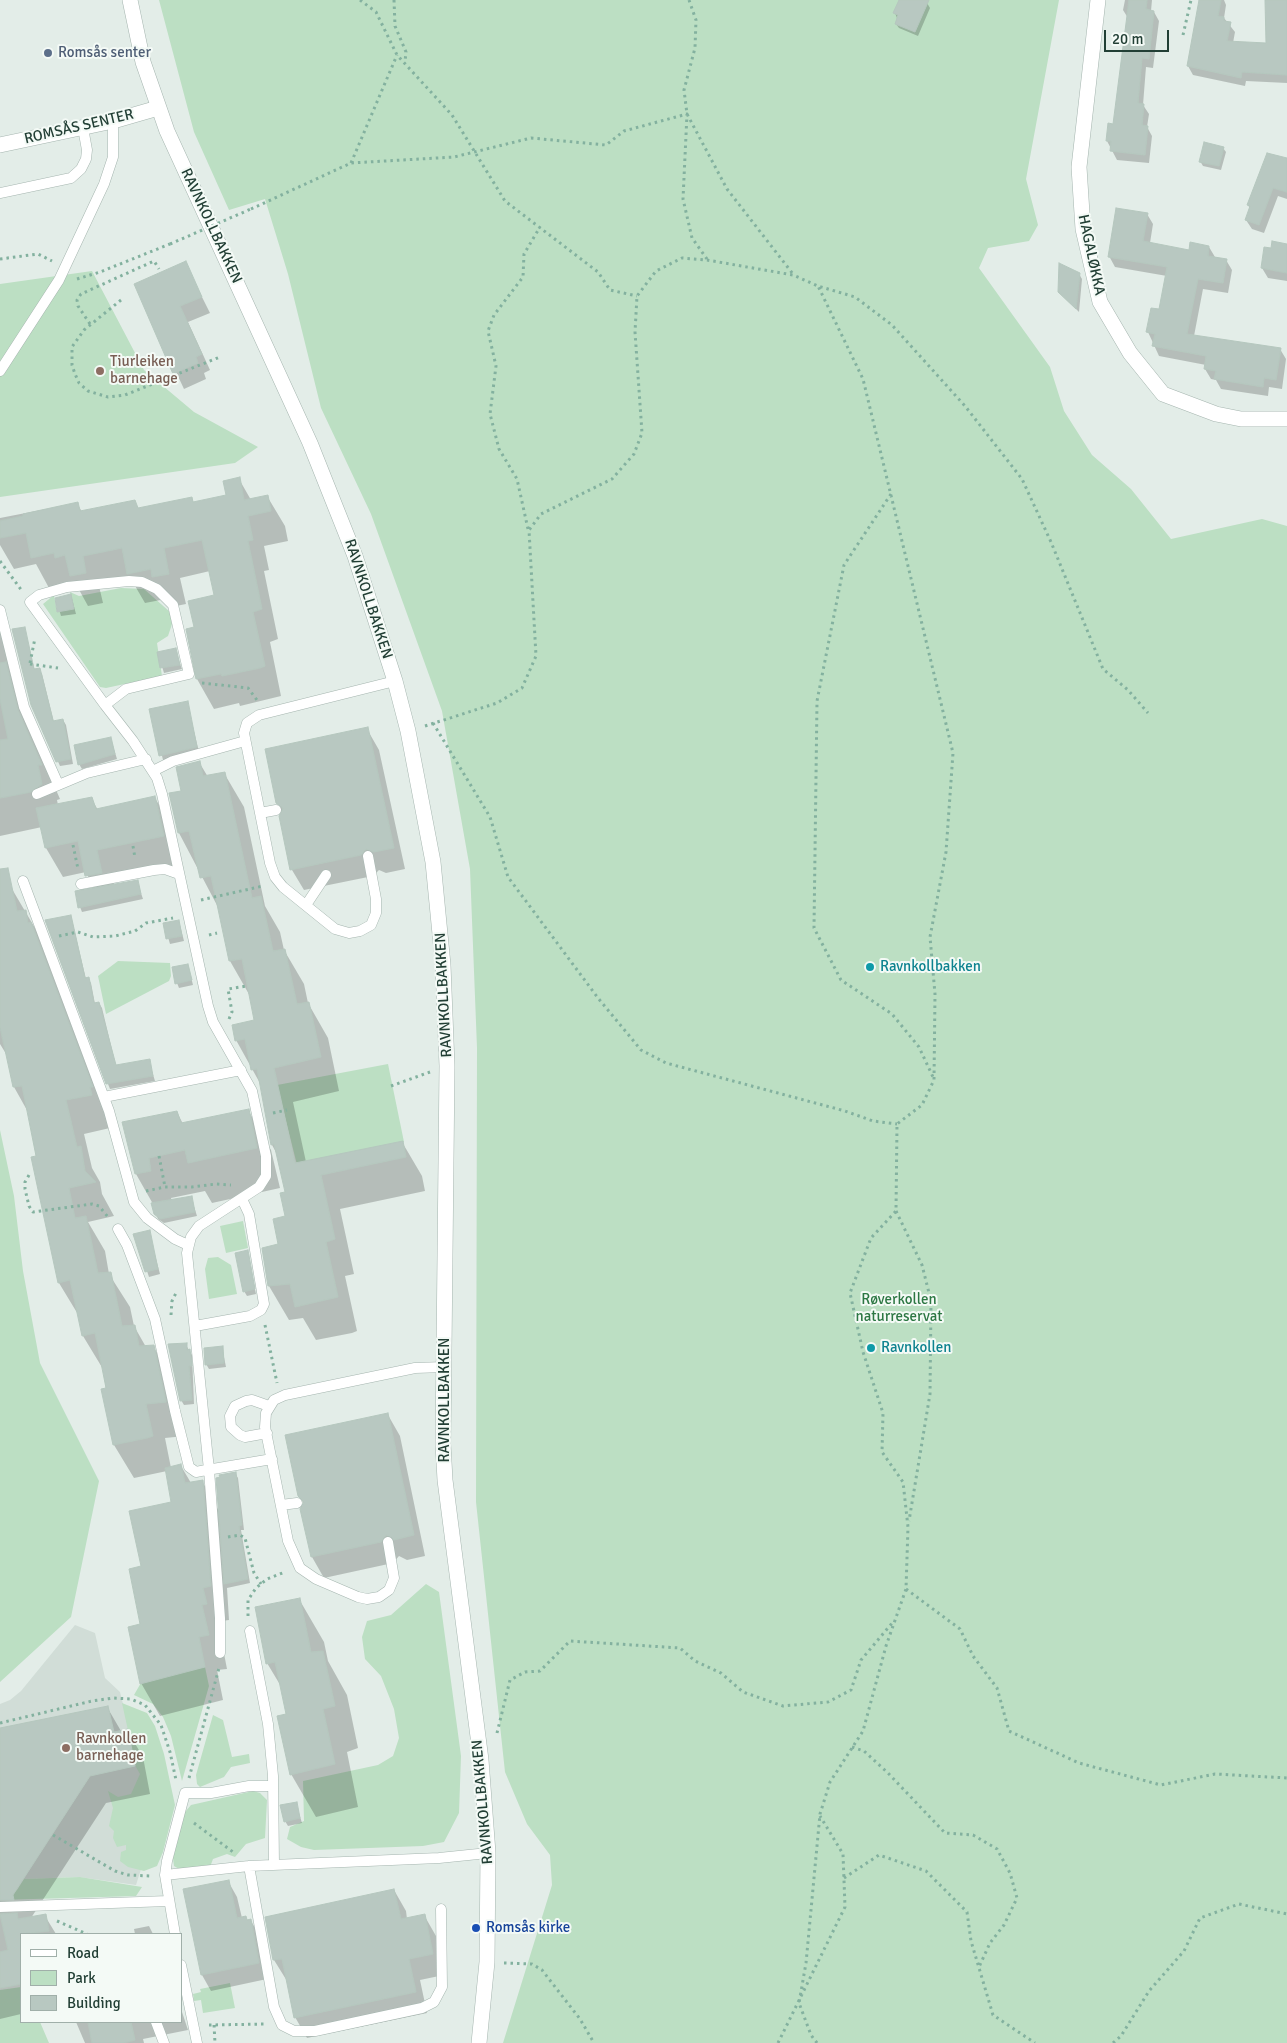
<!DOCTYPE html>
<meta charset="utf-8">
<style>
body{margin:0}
#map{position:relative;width:1287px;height:2043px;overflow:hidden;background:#e3ede8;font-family:Signika,sans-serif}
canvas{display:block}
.legend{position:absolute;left:20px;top:1933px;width:162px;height:90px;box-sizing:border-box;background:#f4faf6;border:1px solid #a0afa9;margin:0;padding:6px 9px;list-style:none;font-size:15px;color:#223f35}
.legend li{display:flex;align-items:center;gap:10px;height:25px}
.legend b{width:25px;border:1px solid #a0afa9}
.scale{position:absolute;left:1104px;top:30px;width:65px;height:22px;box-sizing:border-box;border:2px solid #223f35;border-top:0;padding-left:6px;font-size:15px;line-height:18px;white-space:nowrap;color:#223f35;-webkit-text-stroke:4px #f4faf6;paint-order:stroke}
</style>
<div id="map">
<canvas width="1287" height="2043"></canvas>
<ul class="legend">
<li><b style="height:6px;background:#fff"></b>Road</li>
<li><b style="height:14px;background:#bcdfc3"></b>Park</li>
<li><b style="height:14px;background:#b8c8c1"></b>Building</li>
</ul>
<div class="scale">20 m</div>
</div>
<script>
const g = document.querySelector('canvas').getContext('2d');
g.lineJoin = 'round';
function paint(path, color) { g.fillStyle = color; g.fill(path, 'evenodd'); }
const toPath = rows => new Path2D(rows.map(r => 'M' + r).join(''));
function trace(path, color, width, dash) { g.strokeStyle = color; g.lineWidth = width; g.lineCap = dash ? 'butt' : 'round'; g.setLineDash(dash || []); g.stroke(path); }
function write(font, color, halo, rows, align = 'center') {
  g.font = font + ' Signika,sans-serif'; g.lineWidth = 4; g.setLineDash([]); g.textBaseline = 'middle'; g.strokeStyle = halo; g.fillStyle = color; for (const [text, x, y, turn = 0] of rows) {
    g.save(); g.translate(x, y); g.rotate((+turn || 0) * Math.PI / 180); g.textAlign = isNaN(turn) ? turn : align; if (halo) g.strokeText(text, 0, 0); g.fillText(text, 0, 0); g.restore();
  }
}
paint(toPath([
 [75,1625,95,1633,105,1678,120,1692,129,1728,155,1801,155,1825,136,1885,79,1877,25,1879,17,1890,0,1893,0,1704,10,1700,21,1691]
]), '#d1ddd7');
paint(toPath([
 [159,0,1059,0,1026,179,1038,225,1029,241,988,248,979,268,1050,367,1064,411,1092,455,1131,489,1171,539,1262,519,1287,526,1287,2043,503,2043,552,1885,550,1855,527,1824,505,1772,476,1502,477,1048,470,869,442,711,371,514,321,408,288,274,265,199,229,210,194,132],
 [92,271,144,370,194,412,258,447,235,463,0,497,0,284],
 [121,588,144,589,170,612,172,624,168,636,157,643,162,676,106,688,100,687,43,604,54,595,57,612,73,608,70,592,79,596],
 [118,961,170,963,171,976,169,981,106,1014,98,976],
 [388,1064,404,1142,297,1165,277,1085],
 [0,1130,14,1196,23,1271,40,1363,99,1481,71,1617,0,1682],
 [243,1221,248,1248,226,1253,220,1226],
 [218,1257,231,1265,237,1294,209,1299,205,1269,208,1258],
 [426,1584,439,1592,461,1756,459,1813,444,1842,423,1846,314,1850,301,1847,287,1839,290,1827,304,1821,303,1781,378,1765,393,1756,399,1738,394,1709,381,1676,365,1659,362,1637,367,1621,391,1615],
 [205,1667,209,1686,182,1781,171,1736,163,1717,153,1704,134,1695,142,1681],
 [122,1703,147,1713,155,1726,164,1754,175,1805,163,1852,157,1866,144,1871,128,1867,120,1861,121,1852,126,1850,126,1845,117,1847,113,1838,114,1831,109,1826,113,1808,108,1791,118,1797,131,1794,140,1774,136,1767],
 [213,1715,223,1720,232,1757,249,1754,250,1763,231,1767,224,1777,200,1787,197,1784,196,1775],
 [253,1791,260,1793,267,1800,265,1838,246,1844,235,1857,227,1854,213,1859,210,1867,179,1869,174,1866,173,1858,185,1812,191,1805],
 [80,1877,142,1887,136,1896,0,1900,0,1893,17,1890,24,1879],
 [230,1983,235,2008,203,2013,201,2000,194,2001,193,1994,201,1992,200,1989],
 [21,1987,21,2022,40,2022,49,2043,0,2043,0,1990]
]), '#bcdfc3');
paint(toPath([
 [900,0,919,0,927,3,930,8,918,36,899,28,896,24,897,18,895,13],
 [1125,0,1152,0,1151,11,1154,12,1159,21,1153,68,1146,67,1143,105,1149,114,1147,127,1152,136,1149,163,1117,160,1107,141,1114,126,1128,18,1123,10],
 [1200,0,1224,0,1226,5,1224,18,1235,32,1233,43,1267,45,1267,0,1287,0,1287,83,1246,81,1245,86,1193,75,1188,66],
 [1223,148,1226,152,1221,170,1203,166,1200,161],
 [1287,160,1287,199,1278,196,1264,233,1252,229,1246,220,1250,209,1248,205],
 [1147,214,1153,224,1150,243,1190,251,1209,247,1215,257,1226,260,1232,270,1228,293,1203,289,1194,336,1280,349,1286,359,1282,389,1269,387,1268,396,1221,389,1216,380,1211,379,1205,369,1206,365,1159,356,1148,332,1160,311,1167,276,1115,267,1109,256],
 [1287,245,1287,281,1268,278,1262,268,1272,250],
 [185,263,210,313,188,322,210,370,204,373,206,379,184,389,135,285],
 [1079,274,1082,279,1079,312,1059,292],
 [239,479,251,500,267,496,285,526,288,541,264,546,269,570,264,571,278,639,270,642,281,696,240,706,239,703,214,709,197,679,195,628,215,596,210,571,180,578,186,604,171,607,166,599,145,603,131,579,99,586,103,603,88,606,77,586,49,588,36,564,14,569,0,545,0,518,77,503,82,512,134,501,139,509,191,498,194,503,227,496],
 [71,595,76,614,61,616,56,599],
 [0,619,36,744,60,799,57,800,58,805,91,798,98,810,155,798,172,827,180,865,113,879,114,886,137,881,143,899,82,912,80,907,94,889,86,872,63,877,46,848,42,827,0,836],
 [24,628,35,671,39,670,42,674,54,722,63,720,66,725,73,764,60,766,32,704],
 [175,650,182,669,164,673,158,653],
 [187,702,199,752,163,760,151,710],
 [367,729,379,750,405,869,386,873,379,870,373,876,304,890,292,870,282,812,277,803],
 [111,739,117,759,82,769,79,764],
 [199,762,208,777,224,773,244,807,265,906,280,932,284,950,304,984,308,1003,328,1038,339,1091,293,1102,306,1162,402,1142,422,1176,425,1191,340,1209,354,1274,345,1276,357,1331,352,1333,316,1340,303,1318,289,1320,269,1286,263,1248,280,1245,286,1217,286,1193,278,1156,272,1145,261,1085,236,1040,256,1021,250,996,230,961,220,911,179,833,182,792],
 [12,889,45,945,110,1128,84,1134,92,1168,100,1182,102,1194,114,1216,88,1222,105,1251,109,1274,130,1307,134,1326,146,1347,153,1346,173,1380,185,1436,165,1438,171,1468,181,1466,191,1483,202,1481,220,1513,235,1473,238,1478,244,1530,241,1530,250,1583,227,1588,229,1620,222,1621,225,1637,221,1638,227,1669,217,1670,223,1700,160,1716,141,1683,143,1567,173,1503,167,1471,134,1478,114,1445,103,1369,83,1336,79,1316,59,1283,28,1112,14,1087,8,1057,0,1044,0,892],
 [71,916,86,979,88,978,91,983,95,1004,99,1003,102,1008,116,1066,149,1061,155,1081,110,1089,108,1084,47,921],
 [179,921,184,941,170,944,164,924],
 [188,965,193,985,179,988,177,983],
 [248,1110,271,1150,280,1188,212,1203,205,1191,171,1198,172,1201,191,1197,197,1216,164,1223,158,1219,153,1204,136,1174,177,1112,183,1124],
 [149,1232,160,1274,149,1277,135,1235],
 [247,1252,256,1294,247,1296,244,1291],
 [186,1345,192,1355,194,1404,184,1405,181,1400],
 [222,1347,226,1367,209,1369,206,1364],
 [388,1415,400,1436,425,1556,407,1560,399,1556,393,1563,324,1578,312,1557,302,1509,304,1504,299,1496],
 [299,1599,324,1642,328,1661,347,1695,358,1748,347,1752,358,1807,316,1817,291,1774,287,1715,282,1688,267,1663],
 [107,1707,121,1731,127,1730,143,1757,150,1794,106,1803,31,1918,45,1916,56,1934,21,1934,21,2014,0,2019,0,1730],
 [296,1803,302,1823,288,1826,285,1821],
 [228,1881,237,1897,242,1918,251,1921,260,1936,267,1979,211,1991,202,1975,185,1890],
 [394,1890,406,1911,407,1919,424,1915,436,1936,444,1975,420,1980,427,2013,307,2038,295,2017,287,1981,274,1960,266,1917],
 [149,1926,153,1934,135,1934,134,1929],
 [181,2009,188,2030,143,2039,144,2043,85,2043,76,2022,181,2022]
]), '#0003');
const building = toPath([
 [899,0,929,0,915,32,895,24,898,15,893,13,899,0],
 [1129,0,1147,0,1146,9,1154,11,1149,59,1142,58,1138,103,1144,104,1142,125,1148,126,1145,155,1110,151,1111,141,1106,141,1108,123,1113,124,1129,0],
 [1199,0,1221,0,1218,16,1224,17,1224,21,1231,22,1227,41,1266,43,1265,0,1287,0,1287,75,1242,72,1241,78,1187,66,1199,0],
 [1204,142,1224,147,1219,166,1199,162,1204,142],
 [1267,153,1287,158,1287,192,1273,188,1259,225,1245,220,1250,206,1247,205,1267,153],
 [1116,208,1148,213,1143,241,1189,250,1190,242,1209,246,1208,256,1227,259,1223,283,1198,279,1187,334,1281,348,1276,380,1264,378,1263,387,1214,379,1216,371,1204,369,1206,356,1152,346,1155,334,1146,332,1151,308,1159,309,1167,267,1108,257,1116,208],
 [1272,241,1287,244,1287,273,1261,268,1264,247,1271,248,1272,241],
 [186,261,202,297,180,306,202,354,196,357,198,363,173,374,134,284,186,261],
 [1059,263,1080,273,1076,309,1058,292,1059,263],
 [240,477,244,500,268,495,271,511,248,516,253,540,248,541,262,609,253,612,265,666,260,668,222,676,221,674,196,679,186,629,194,627,188,601,214,595,202,540,164,548,169,574,152,577,151,569,127,574,122,548,83,556,86,573,70,576,65,555,55,558,54,553,31,558,26,533,0,538,0,521,23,516,23,514,78,502,80,511,135,500,138,508,192,497,193,502,226,495,223,481,240,477],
 [71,594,74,609,57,612,55,598,71,594],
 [25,627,34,669,40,668,53,721,63,719,71,759,56,762,31,705,12,629,25,627],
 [176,648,180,665,160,668,157,652,176,648],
 [6,662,18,710,42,765,38,765,42,784,31,792,0,798,0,740,8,739,0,699,0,663,6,662],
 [188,701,197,747,159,756,149,709,188,701],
 [368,727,394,848,374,852,366,849,361,855,290,870,279,816,283,808,276,803,265,749,368,727],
 [111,737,115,754,78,765,74,745,111,737],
 [200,761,203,776,225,772,252,898,261,896,273,951,285,949,297,1004,309,1002,321,1057,274,1068,295,1163,403,1141,406,1157,321,1175,335,1239,326,1242,338,1297,295,1307,290,1284,268,1286,262,1248,278,1244,273,1219,285,1216,280,1193,285,1192,274,1144,271,1145,257,1069,251,1070,245,1039,235,1041,232,1025,254,1020,242,959,229,961,211,876,200,878,189,831,178,833,169,793,181,791,176,767,200,761],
 [155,796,164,836,97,850,102,873,85,876,78,841,45,848,36,808,92,797,96,809,155,796],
 [8,868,17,911,26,910,28,923,31,922,93,1087,90,1087,92,1095,66,1100,77,1147,81,1146,85,1171,96,1182,69,1188,75,1218,86,1216,98,1273,111,1272,122,1326,135,1325,139,1346,154,1345,166,1402,146,1404,153,1436,147,1438,113,1445,101,1389,106,1388,95,1333,82,1336,70,1280,58,1283,31,1157,36,1156,22,1086,13,1087,0,1027,0,869,8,868],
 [138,880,141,894,78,908,75,891,138,880],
 [71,915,85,978,89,977,94,1003,99,1002,116,1065,150,1059,153,1076,106,1084,45,920,71,915],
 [179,920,182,936,166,939,163,923,179,920],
 [188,964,192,980,175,984,172,967,188,964],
 [249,1109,257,1148,188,1163,185,1150,149,1158,151,1171,135,1174,122,1122,177,1111,181,1123,249,1109],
 [192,1196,195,1212,160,1219,154,1214,151,1203,192,1196],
 [150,1230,158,1269,145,1272,133,1234,150,1230],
 [248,1250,255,1289,243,1292,235,1253,248,1250],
 [187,1343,187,1350,190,1349,192,1366,189,1366,192,1400,180,1401,168,1344,187,1343],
 [223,1346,224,1363,205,1365,204,1348,223,1346],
 [388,1413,414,1535,394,1540,386,1535,381,1542,311,1557,300,1509,304,1502,298,1496,285,1435,388,1413],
 [181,1464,185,1483,203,1480,211,1586,203,1588,207,1604,202,1605,209,1635,199,1637,205,1667,140,1684,128,1627,140,1624,129,1569,141,1566,129,1511,171,1502,165,1468,181,1464],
 [236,1472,242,1525,239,1526,248,1579,224,1584,216,1478,220,1477,219,1475,236,1472],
 [300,1598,311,1652,323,1651,335,1706,323,1709,335,1764,290,1775,277,1716,286,1714,275,1662,266,1664,255,1607,300,1598],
 [108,1706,114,1732,128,1729,135,1766,90,1776,13,1895,14,1900,0,1900,0,1728,108,1706],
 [297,1802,300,1818,284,1822,280,1805,297,1802],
 [229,1880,237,1918,246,1916,247,1920,251,1919,259,1963,201,1975,183,1889,229,1880],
 [394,1889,401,1919,425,1914,433,1954,409,1959,416,1992,294,2018,282,1959,273,1960,265,1917,394,1889],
 [17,1913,18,1919,46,1914,49,1931,21,1934,21,1984,0,1988,0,1952,8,1950,0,1914,17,1913],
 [88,2022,131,2022,135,2040,123,2043,92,2043,88,2022]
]);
paint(building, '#b8c8c1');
trace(building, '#b5c7be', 1);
const service = toPath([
 [0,193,71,178,81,169,86,159,87,150,83,128],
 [0,371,59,280,104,184,113,157,113,121],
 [0,610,24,707,58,784],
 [105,705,126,689,189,674,173,605,157,589,142,582,129,581,67,587,39,595,30,602,105,705,133,741,157,778,162,794,208,1006,213,1022,252,1091,266,1156,266,1176,259,1187,199,1226,191,1237,187,1253,209,1470,220,1618,220,1653],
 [153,771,173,761,245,741],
 [37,794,87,773,146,759],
 [260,813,276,810],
 [368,856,376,899,376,913,371,925,360,931,349,933,335,929,283,887,275,877,270,863,244,733,247,723,259,715,395,681],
 [23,881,109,1111,134,1202,147,1218,175,1239,188,1245],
 [81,884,154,870,165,869,179,874],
 [306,905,326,875],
 [104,1097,241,1070],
 [118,1229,127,1245,155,1319,175,1411,189,1467,196,1472,201,1471,272,1459],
 [195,1326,250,1316,261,1310,264,1304,249,1214,242,1199],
 [267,1433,245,1437,240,1435,231,1427,230,1416,235,1406,246,1401,252,1400,269,1406],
 [281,1505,297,1503],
 [388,1542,394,1578,389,1590,379,1597,367,1599,358,1597,316,1579,300,1568,288,1541,265,1427,266,1413,274,1400,285,1395,415,1368,444,1367],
 [250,1631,268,1724,273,1776,274,1865],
 [249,1866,274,2007,282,2025,294,2031,315,2031,422,2008,434,2002,442,1987,441,1909],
 [165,1875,249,1866,439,1858,488,1853],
 [0,1907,168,1901],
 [175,1934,165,1875,167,1861,185,1793,211,1793,249,1786,273,1786],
 [181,1965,197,2043],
 [156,2022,164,2043]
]);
const minor = toPath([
 [1098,0,1079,167,1083,229,1100,302,1130,353,1163,394,1216,414,1241,419,1287,419],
 [0,145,113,121,158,108]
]);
const tertiary = toPath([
 [130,0,143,62,167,131,310,443,355,556,395,681,408,731,433,862,443,965,447,1066,443,1444,445,1480,481,1760,488,1853,487,1962,479,2043]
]);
trace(service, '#a5b5af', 11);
trace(minor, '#a5b5af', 16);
trace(tertiary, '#a5b5af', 16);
trace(toPath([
 [360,0,376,12,397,55,452,115,505,201,598,272,610,290,637,296],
 [394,0,395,26,406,52,405,62],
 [689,0,696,20,695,48,684,90,687,114,727,189,793,274],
 [1183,35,1191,0],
 [351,163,397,55],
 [251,209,351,163,454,157,531,138,606,145,624,131,687,114,683,199,692,238,707,259],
 [0,259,38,254,52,261],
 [77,279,100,272,170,244],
 [121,300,84,330,72,347,72,365,75,374,79,383,88,391,108,397,125,395,220,357],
 [90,324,78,306,77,300,81,294,154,261,159,269],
 [891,494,844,565,817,701,814,928,841,980,892,1014,919,1047,933,1077],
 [528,529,517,479,499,449,490,414,496,366,488,331,494,315,523,277,524,254,540,227],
 [0,561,22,591],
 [30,663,35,638],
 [30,664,58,668],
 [202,683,248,688,257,700],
 [433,723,490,817,508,877,598,998,641,1050,666,1063,845,1111,873,1121,897,1124],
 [425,726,497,703,522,688,536,656,529,530,541,514,612,479,634,454,642,433,635,332,637,296,656,271,682,258,707,260,793,275,818,286,855,297,892,325,965,406,1022,479,1051,542,1103,669,1128,690,1148,713],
 [73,845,78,869],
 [133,846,135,858],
 [201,900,263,886],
 [209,935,217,933],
 [59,936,78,932,93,937,115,936,135,931,146,923,173,918],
 [229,1019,232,1012,228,989,247,986],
 [391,1086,430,1072],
 [273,1113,287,1110],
 [159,1156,165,1187],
 [29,1175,25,1182,25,1189,29,1206,33,1212,92,1204,99,1206,108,1217],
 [146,1191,165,1187,192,1187,216,1184,231,1185],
 [896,1211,922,1265,931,1301,930,1394,909,1521],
 [171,1315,172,1301,176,1293],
 [265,1325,277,1383],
 [228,1537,240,1535,245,1538,254,1573,261,1584],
 [906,1589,960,1629,973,1656,997,1688,1009,1731,1079,1763,1161,1785,1215,1774,1287,1778],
 [248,1616,248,1600,256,1588,267,1579,285,1572],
 [0,1723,92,1701,113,1698,131,1699,145,1705,161,1725,170,1752,176,1780],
 [497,1733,510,1680,525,1672,540,1671,570,1641,680,1648,695,1661,721,1673,743,1692,783,1706,828,1702,851,1690,861,1660,893,1622],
 [852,1747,864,1751,888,1773,945,1833,973,1835,997,1849,1010,1873,1017,1898,1004,1925,990,1943,979,1967],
 [189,1778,219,1668],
 [194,1823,233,1852],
 [53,1835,115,1871,128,1875,150,1876],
 [844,1878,879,1855,926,1871,967,1912,971,1941,993,2015,1035,2043],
 [57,1921,87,1934],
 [504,1963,532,1964,542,1970,580,2019,594,2043],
 [209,2025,266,2024],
 [214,2025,215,2043],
 [778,2043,845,1907,843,1854,820,1816],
 [817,2043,811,2035,799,2003,806,1963,820,1814,830,1782,863,1731,886,1646,906,1589,908,1527,903,1482,882,1452,883,1413,863,1352,850,1293,871,1238,896,1211,897,1124,922,1105,934,1080,935,994,930,937,946,852,953,753,863,379,818,286],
 [1113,2043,1121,2036,1149,1991,1184,1951,1200,1918,1239,1904,1287,1914]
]), '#83b19f', 3, [2.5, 4]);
trace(service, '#fff', 10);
trace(minor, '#fff', 15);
trace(tertiary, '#fff', 15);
trace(toPath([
 [170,244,251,209]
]), '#83b19f', 3, [2.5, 4]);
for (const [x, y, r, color] of [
 [48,53,5,"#5c6f8a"],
 [100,371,5,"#8d6e63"],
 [870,967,5,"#0f9aa8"],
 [871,1348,5,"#0f9aa8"],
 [66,1748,5,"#8d6e63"],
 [476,1928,5,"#1a4fb4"]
]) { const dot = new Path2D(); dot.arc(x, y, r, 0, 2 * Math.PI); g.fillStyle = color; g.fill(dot); trace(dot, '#f4faf6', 2); }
write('15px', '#4e5e75', '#f4faf6', [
 ["Romsås senter",58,53]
], 'left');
write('15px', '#223f35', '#f4faf6', [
 ["ROMSÅS SENTER",79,127,-13],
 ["RAVNKOLLBAKKEN",211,226,65],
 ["HAGALØKKA",1091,255,78],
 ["RAVNKOLLBAKKEN",368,599,72],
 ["RAVNKOLLBAKKEN",444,995,-93],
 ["RAVNKOLLBAKKEN",445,1400,-90],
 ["RAVNKOLLBAKKEN",483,1802,-95]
]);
write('15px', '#785e54', '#f4faf6', [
 ["Tiurleiken",110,362],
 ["barnehage",110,379],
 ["Ravnkollen",76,1739],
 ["barnehage",76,1756]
], 'left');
write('15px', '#0d838f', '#f4faf6', [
 ["Ravnkollbakken",880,967],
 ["Ravnkollen",881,1348]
], 'left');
write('15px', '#2c7743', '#f4faf6', [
 ["Røverkollen",899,1300],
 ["naturreservat",899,1317]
]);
write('15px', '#164399', '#f4faf6', [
 ["Romsås kirke",486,1928]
], 'left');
</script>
